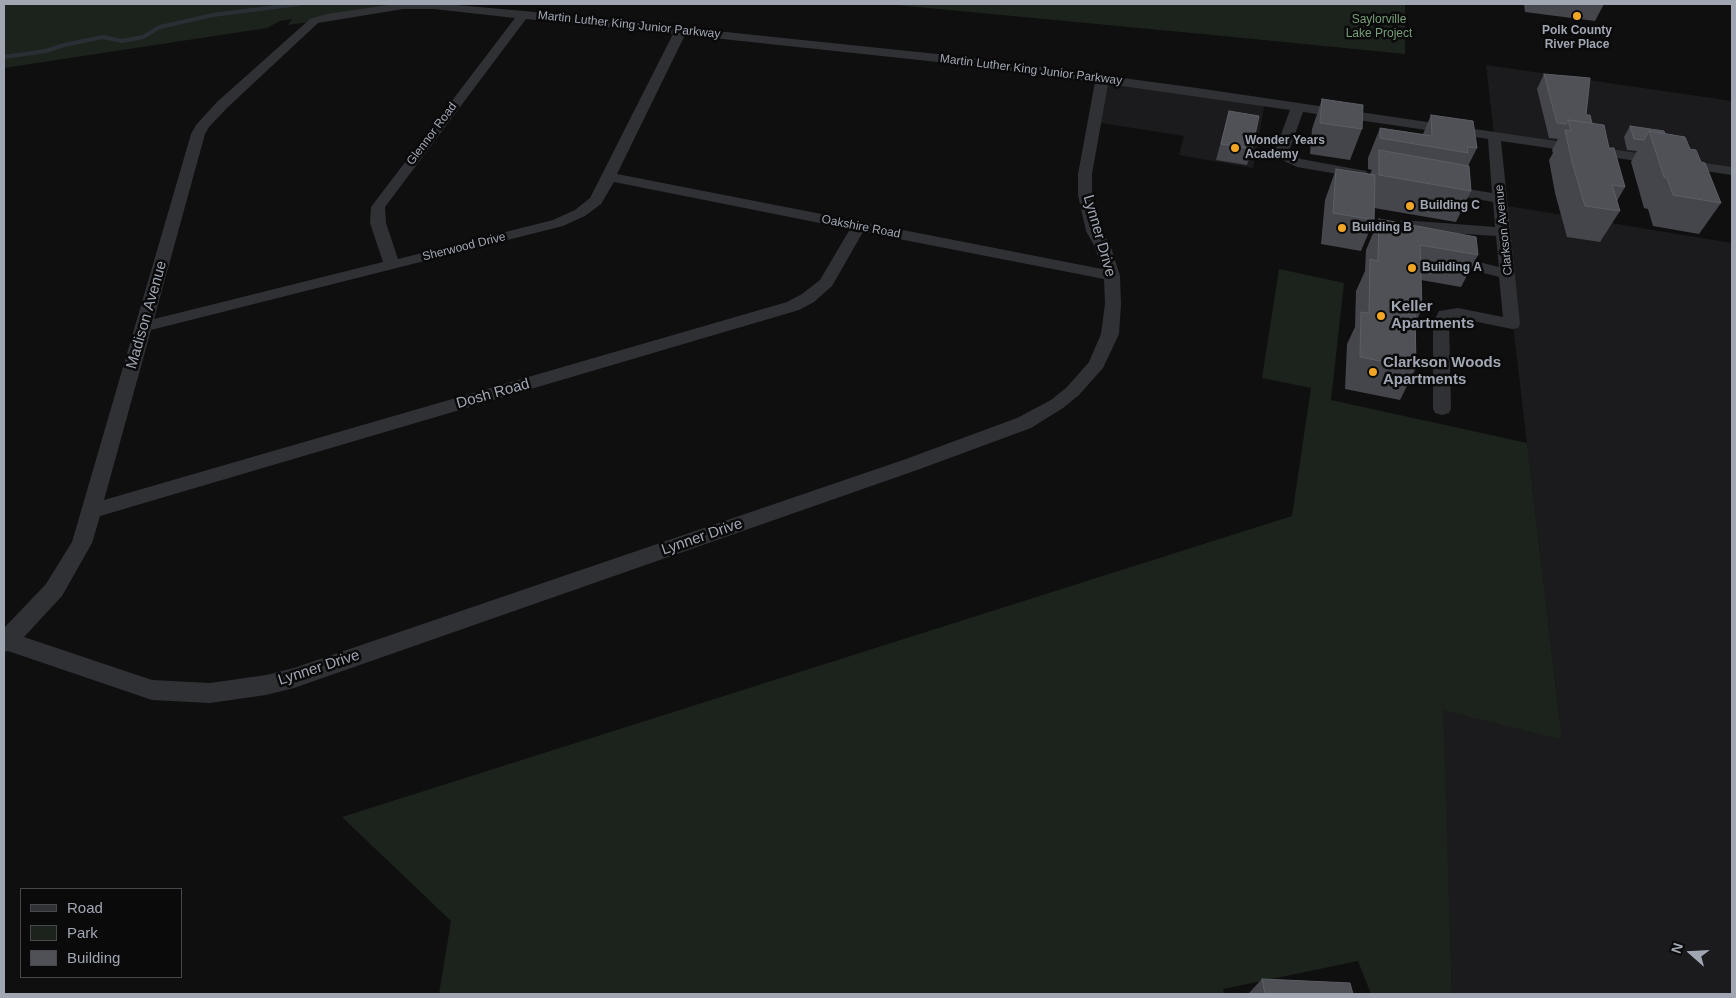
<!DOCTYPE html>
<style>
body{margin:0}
#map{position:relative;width:1736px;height:998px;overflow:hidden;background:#0f0f10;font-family:Helvetica,sans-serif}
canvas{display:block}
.frame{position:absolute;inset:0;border:5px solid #a0a6b2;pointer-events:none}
.legend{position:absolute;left:20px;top:888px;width:162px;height:90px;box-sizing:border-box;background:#0a0a0b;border:1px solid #46484e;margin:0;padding:6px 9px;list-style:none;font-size:15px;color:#a0a6b2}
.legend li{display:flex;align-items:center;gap:10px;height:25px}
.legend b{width:25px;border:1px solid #46484e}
.north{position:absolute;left:1666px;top:928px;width:50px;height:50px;-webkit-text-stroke:4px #0a0a0b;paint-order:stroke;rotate:289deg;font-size:14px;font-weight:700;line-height:20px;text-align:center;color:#a0a6b2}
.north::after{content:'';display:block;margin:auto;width:18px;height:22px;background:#a0a6b2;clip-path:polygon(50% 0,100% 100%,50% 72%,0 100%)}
</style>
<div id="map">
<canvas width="1736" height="998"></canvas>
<div class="frame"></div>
<ul class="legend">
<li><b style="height:6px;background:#303135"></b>Road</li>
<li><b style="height:14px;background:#1c231c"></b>Park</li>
<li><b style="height:14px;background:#4f5157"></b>Building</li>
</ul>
<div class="north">N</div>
</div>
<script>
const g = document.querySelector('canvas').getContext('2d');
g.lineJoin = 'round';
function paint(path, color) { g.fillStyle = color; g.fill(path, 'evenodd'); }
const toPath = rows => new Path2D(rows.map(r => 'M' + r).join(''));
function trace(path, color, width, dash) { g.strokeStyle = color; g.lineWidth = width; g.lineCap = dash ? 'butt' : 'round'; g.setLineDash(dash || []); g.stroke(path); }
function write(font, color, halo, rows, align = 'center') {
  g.font = font + ' Helvetica,sans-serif'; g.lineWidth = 5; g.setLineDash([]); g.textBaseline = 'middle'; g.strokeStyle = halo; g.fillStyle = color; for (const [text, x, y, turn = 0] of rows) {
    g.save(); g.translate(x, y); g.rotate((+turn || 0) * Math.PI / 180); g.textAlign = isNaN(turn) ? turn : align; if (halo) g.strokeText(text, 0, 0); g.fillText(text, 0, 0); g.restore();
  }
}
paint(toPath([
 [1486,65,1732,101,1732,171,1494,135],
 [1102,79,1265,102,1253,168,1179,155,1184,136,1095,122],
 [1502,205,1732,243,1732,994,1452,994,1442,709,1562,740,1513,325]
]), '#1b1b1d');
paint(toPath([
 [4,4,437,4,288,25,292,19,280,21,267,28,4,68],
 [886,4,1405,4,1405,54,1213,35],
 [1279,269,1344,283,1331,400,1527,443,1562,740,1443,710,1452,994,1371,994,1358,961,1223,989,1224,994,439,994,451,921,342,817,1292,516,1311,388,1262,378]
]), '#1c231c');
trace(toPath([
 [4,57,46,51,64,45,103,37,122,41,143,37,160,27,213,15,299,4]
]), '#283036', 4);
paint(toPath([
 [395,4,445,4,524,11,966,57,1197,88,1732,167,1732,175,1501,141,1520,324,1518,328,1512,329,1458,318,1451,319,1449,322,1451,409,1449,413,1442,415,1435,413,1433,409,1433,322,1437,315,1439,311,1458,308,1503,317,1499,277,1441,262,1439,259,1441,256,1447,254,1499,267,1496,236,1405,230,1402,231,1403,236,1400,239,1395,241,1390,239,1386,229,1389,226,1403,220,1495,227,1493,202,1444,193,1439,192,1437,189,1439,186,1444,185,1492,193,1488,139,1303,112,1290,148,1291,154,1301,159,1366,171,1368,174,1366,177,1361,178,1297,167,1280,159,1276,148,1290,110,1108,84,1092,174,1092,195,1102,231,1111,247,1120,276,1121,304,1119,334,1103,368,1079,395,1063,408,1031,428,920,469,294,688,266,695,210,703,152,700,8,651,4,652,4,628,46,584,72,542,191,134,196,125,217,102,310,19,327,14,395,4],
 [403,9,434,9,515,18,371,207,370,223,383,262,154,319,205,134,209,127,227,108,318,23,403,9],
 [526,19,673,34,590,198,575,210,553,220,398,259,386,223,385,207,526,19],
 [685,35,966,65,1095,82,1078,174,1078,195,1086,231,1095,247,1102,269,617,174,685,35],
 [614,182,850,229,820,280,802,294,787,302,104,500,151,330,563,226,585,216,601,204,614,182],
 [863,232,1104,279,1105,304,1101,334,1089,362,1067,387,1051,400,1017,418,906,459,294,668,266,675,210,683,152,680,24,637,62,596,92,543,100,516,799,310,814,302,832,286,863,232]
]), '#303135');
paint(toPath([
 [1524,4,1604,4,1595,21,1525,12],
 [1544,74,1586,115,1609,148,1625,187,1617,201,1620,211,1600,242,1567,237,1555,193,1549,160,1553,153,1552,150,1558,139,1549,138,1537,89],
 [1322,99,1362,129,1350,160,1310,154,1312,129],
 [1229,111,1252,149,1247,165,1216,160],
 [1431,115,1477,148,1468,166,1471,191,1456,222,1374,208,1374,220,1361,251,1321,244,1325,200,1336,169,1370,174,1372,170,1368,169,1368,158,1380,128,1423,134],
 [1630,126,1665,134,1690,149,1701,162,1721,203,1699,234,1653,226,1648,209,1644,208,1631,162,1637,151,1627,150,1624,137],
 [1379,219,1478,255,1461,287,1421,280,1422,309,1415,323,1416,368,1400,400,1345,389,1347,344,1355,327,1356,291,1365,271,1366,250],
 [1262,979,1353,994,1248,994]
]), '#45464c');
const building = toPath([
 [1544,74,1590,78,1586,115,1590,115,1592,123,1568,120,1566,124,1557,123,1544,74],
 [1322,99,1363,105,1362,129,1320,123,1322,99],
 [1229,111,1259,116,1252,149,1221,144,1229,111],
 [1431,115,1473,121,1477,148,1467,147,1468,153,1380,138,1380,128,1432,136,1431,115],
 [1568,120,1604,125,1609,148,1614,148,1625,187,1612,185,1620,211,1585,206,1572,162,1565,130,1571,131,1568,120],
 [1630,126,1664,131,1665,134,1649,131,1644,140,1634,139,1630,126],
 [1649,131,1685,137,1690,149,1696,150,1701,162,1705,163,1721,203,1673,195,1667,178,1664,177,1649,131],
 [1379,150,1469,166,1471,191,1379,175,1379,150],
 [1336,169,1375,175,1374,220,1333,213,1336,169],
 [1379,219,1476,237,1478,255,1420,245,1422,309,1415,308,1416,368,1360,357,1361,312,1369,313,1370,259,1378,261,1379,219],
 [1262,979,1350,983,1353,994,1265,994,1262,979]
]);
paint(building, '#4f5157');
trace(building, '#5b5e65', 1);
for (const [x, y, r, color] of [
 [1577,16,5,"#f2a626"],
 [1235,148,5,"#f2a626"],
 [1410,206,5,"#f2a626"],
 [1342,228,5,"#f2a626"],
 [1412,268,5,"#f2a626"],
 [1381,316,5,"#f2a626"],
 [1373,372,5,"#f2a626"]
]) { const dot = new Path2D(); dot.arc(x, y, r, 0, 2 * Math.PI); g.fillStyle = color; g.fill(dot); trace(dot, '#0a0a0b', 2); }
write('12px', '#769d78', '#0a0a0b', [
 ["Saylorville",1379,20],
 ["Lake Project",1379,34]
]);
write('12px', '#a0a6b2', '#0a0a0b', [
 ["Martin Luther King Junior Parkway",629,25,6],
 ["Martin Luther King Junior Parkway",1031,70,7],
 ["Glennor Road",432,134,-53],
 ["Oakshire Road",861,227,11],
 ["Clarkson Avenue",1504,230,-96],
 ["Sherwood Drive",464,247,-14]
]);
write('bold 12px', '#a0a6b2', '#0a0a0b', [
 ["Polk County",1577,31,"center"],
 ["River Place",1577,45,"center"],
 ["Wonder Years",1245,141],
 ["Academy",1245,155],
 ["Building C",1420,206],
 ["Building B",1352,228],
 ["Building A",1422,268]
], 'left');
write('15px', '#a0a6b2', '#0a0a0b', [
 ["Lynner Drive",1099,236,74],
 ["Madison Avenue",147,315,-74],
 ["Dosh Road",493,394,-16],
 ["Lynner Drive",702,537,-19],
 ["Lynner Drive",319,668,-18]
]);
write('bold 15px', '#a0a6b2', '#0a0a0b', [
 ["Keller",1391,307],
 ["Apartments",1391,324],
 ["Clarkson Woods",1383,363],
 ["Apartments",1383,380]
], 'left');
</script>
